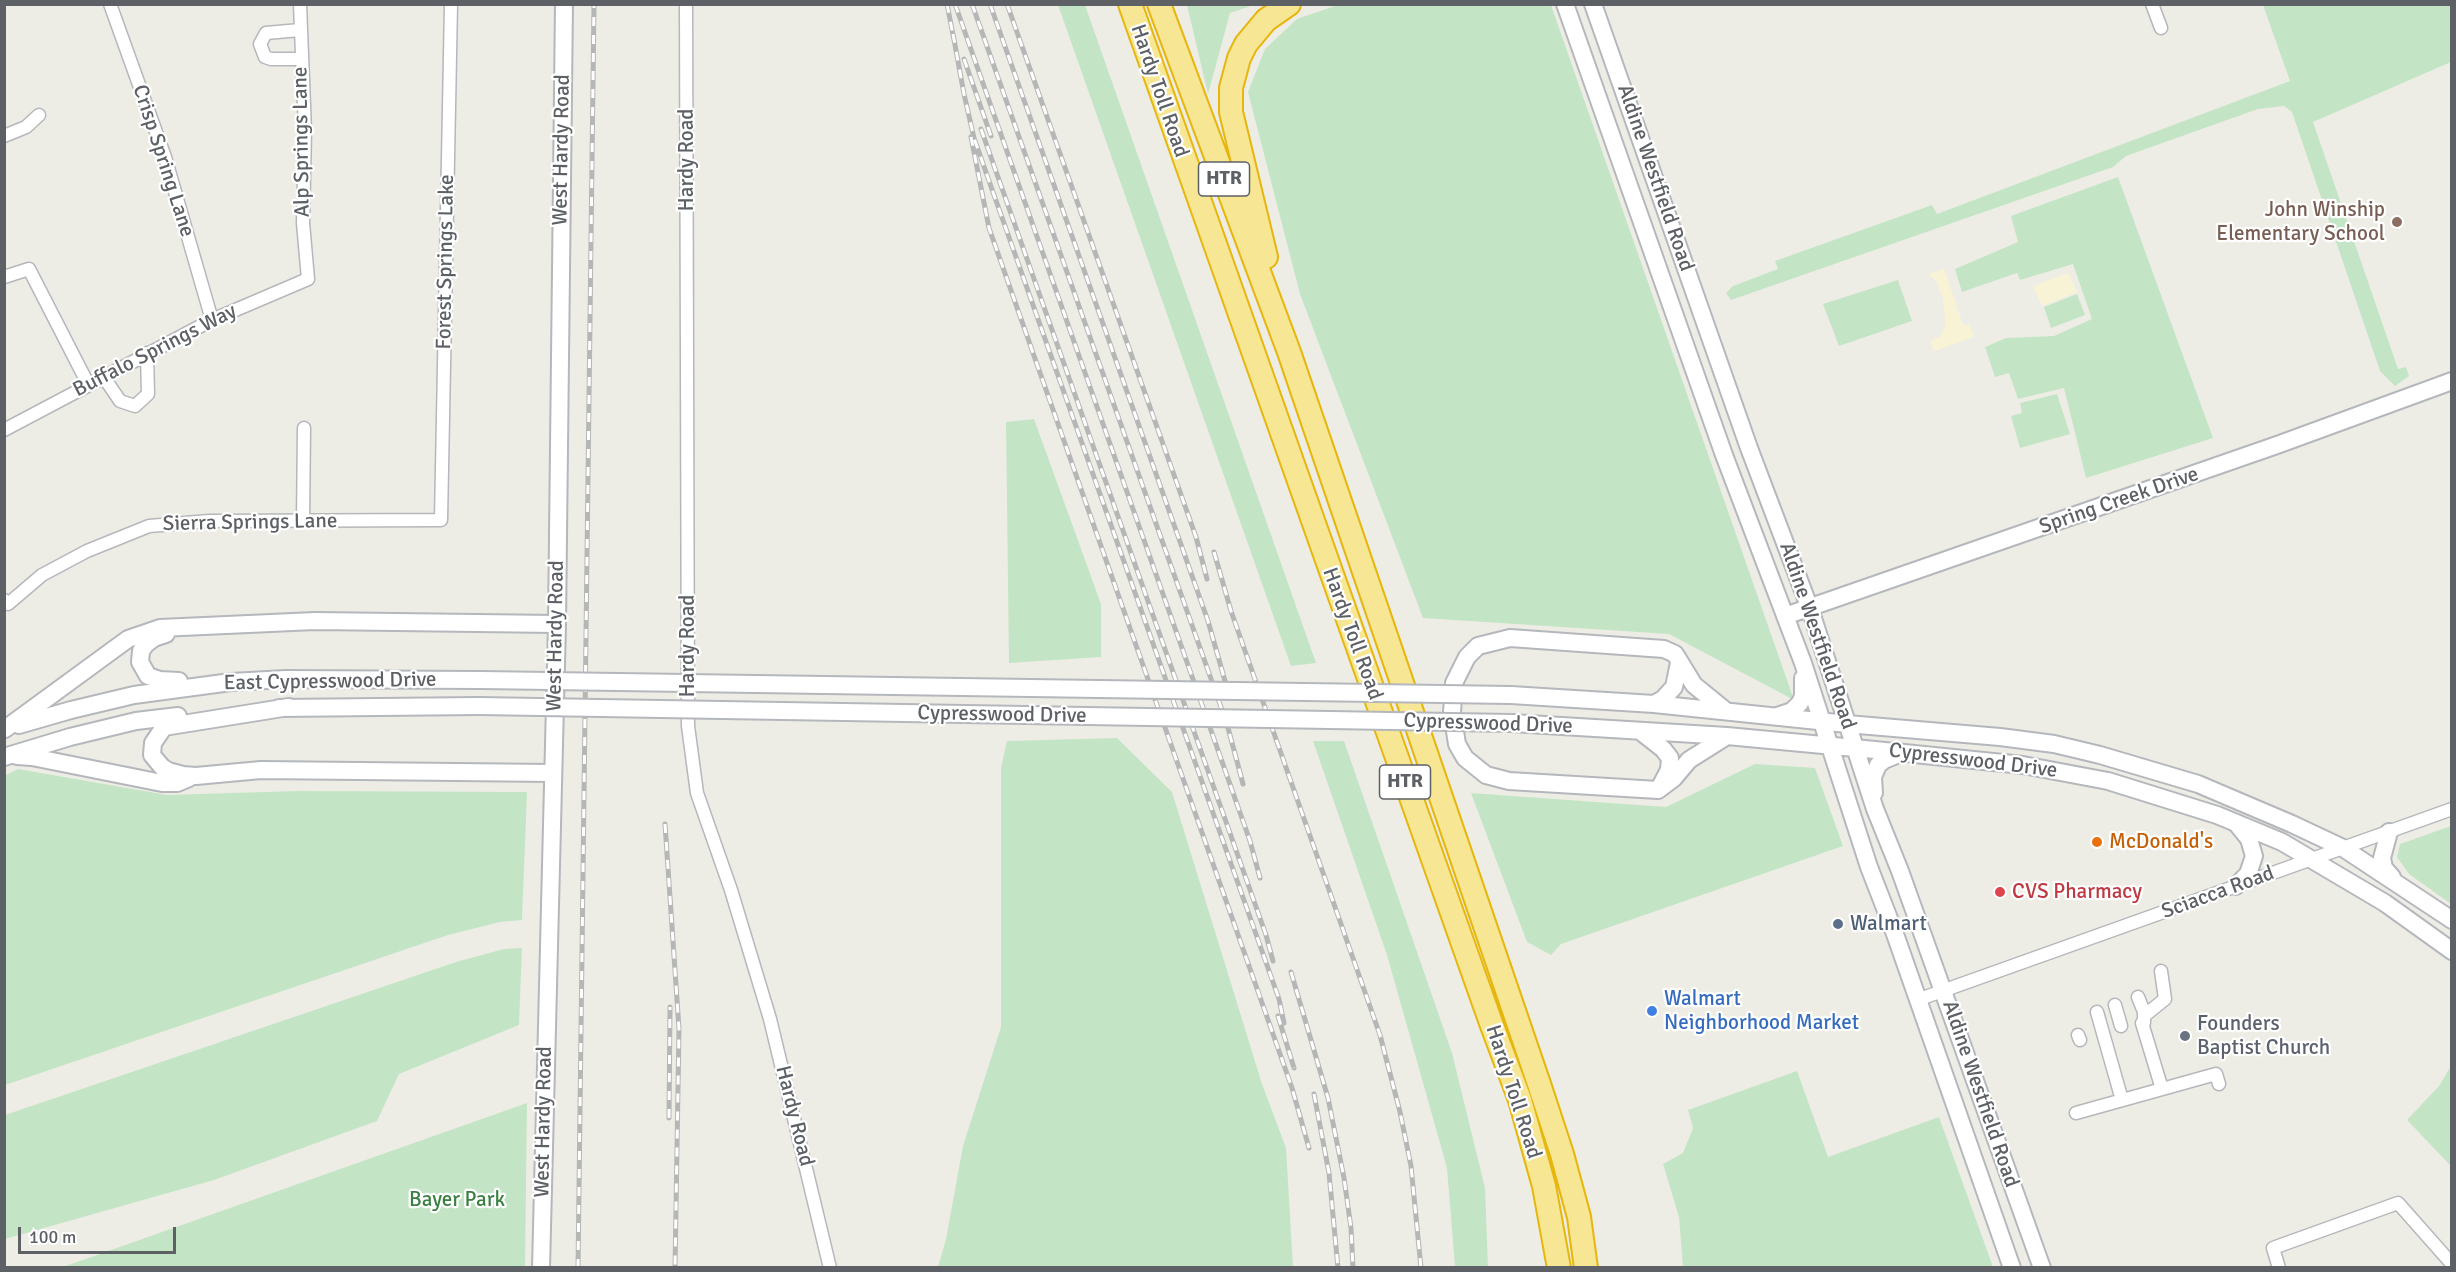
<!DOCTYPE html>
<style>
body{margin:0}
#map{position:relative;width:2456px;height:1272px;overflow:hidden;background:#eeede5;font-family:Signika,sans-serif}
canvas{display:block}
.frame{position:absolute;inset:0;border:6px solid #5d6065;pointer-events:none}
.scale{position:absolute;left:18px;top:1227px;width:158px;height:27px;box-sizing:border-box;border:3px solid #5d6065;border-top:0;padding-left:8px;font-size:18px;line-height:21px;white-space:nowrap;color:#5d6065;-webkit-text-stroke:4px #fff;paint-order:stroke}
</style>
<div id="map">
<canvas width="2456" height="1272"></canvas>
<div class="frame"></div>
<div class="scale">100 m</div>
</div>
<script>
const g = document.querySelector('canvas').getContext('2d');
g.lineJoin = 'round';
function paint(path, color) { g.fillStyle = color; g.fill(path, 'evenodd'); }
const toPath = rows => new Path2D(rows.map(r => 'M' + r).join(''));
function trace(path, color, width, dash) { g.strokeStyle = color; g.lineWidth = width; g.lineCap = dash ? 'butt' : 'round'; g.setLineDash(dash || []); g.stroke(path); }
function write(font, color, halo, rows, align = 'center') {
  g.font = font + ' Signika,sans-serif'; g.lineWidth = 4.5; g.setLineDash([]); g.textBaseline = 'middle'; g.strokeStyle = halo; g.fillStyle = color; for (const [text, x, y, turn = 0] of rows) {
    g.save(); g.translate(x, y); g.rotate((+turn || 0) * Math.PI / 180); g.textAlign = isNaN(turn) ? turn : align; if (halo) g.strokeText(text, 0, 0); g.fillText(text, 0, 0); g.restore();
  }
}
paint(toPath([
 [1058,5,1085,5,1316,663,1291,666],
 [1187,5,1254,5,1230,13,1208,94],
 [1338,5,1551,5,1794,700,1669,634,1423,618,1300,294,1248,92,1265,49,1297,19],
 [2263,5,2451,5,2451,62,2313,122,2398,369,2406,367,2409,376,2395,386,2380,371,2292,112,2284,106,2258,109,2126,156,2113,167,1731,300,1726,293,1733,286,1778,269,1775,261,1932,205,1937,214,2290,81],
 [2118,177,2213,438,2086,478,2064,388,2018,399,2009,373,1995,377,1985,347,2006,338,2054,336,2092,319,2073,264,2020,280,2017,273,1962,292,1955,269,2018,242,2011,216],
 [1898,280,1912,321,1839,346,1823,304],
 [2077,294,2085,315,2051,328,2044,307],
 [2057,394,2070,434,2020,448,2011,416,2022,413,2020,403],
 [1034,419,1101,604,1101,657,1009,663,1006,422],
 [1117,738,1172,792,1262,1084,1286,1148,1293,1267,938,1267,946,1239,963,1146,1001,1027,1001,768,1007,741],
 [1313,741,1344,741,1452,1053,1485,1188,1488,1267,1455,1267,1447,1168,1387,955],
 [1755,764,1815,768,1843,846,1561,944,1551,955,1527,942,1471,793,1666,807],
 [18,769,167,795,297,791,527,792,522,920,500,922,448,935,5,1085,4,776],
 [2451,826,2452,826,2451,904,2409,874,2397,857,2400,844],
 [522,948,519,1025,399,1074,377,1121,214,1180,5,1239,5,1115,456,962,504,949],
 [2451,1066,2451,1166,2407,1120,2439,1086],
 [1797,1071,1828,1157,1939,1117,1993,1267,1683,1267,1679,1217,1663,1164,1683,1153,1693,1128,1688,1110],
 [527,1103,525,1267,63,1267]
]), '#c3e5c6');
paint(toPath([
 [1944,269,1963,325,1970,325,1974,337,1934,351,1930,341,1941,336,1946,324,1943,299,1937,282,1929,274],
 [2068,273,2077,292,2042,306,2033,286]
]), '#f9f3d6');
const street = toPath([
 [110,4,165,157,212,320],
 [686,4,688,726,697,793,731,890,770,1019,830,1268],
 [2152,4,2161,28],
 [300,30,266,33,260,44,265,57,271,59,301,59],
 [4,136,26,127,39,115],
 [4,277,29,269,88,384],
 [103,376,120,401,135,406,148,394,147,353],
 [4,430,212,320,308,279,303,223,305,131,300,4],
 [303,521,304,428],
 [4,600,8,604,42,575,87,551,149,526,209,521,441,520,451,4],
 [2138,997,2144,1012,2144,1023,2142,1023,2162,1089],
 [1917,1000,2452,809],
 [2115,1005,2121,1026],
 [2097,1012,2122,1100],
 [2144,1016,2165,999,2161,971],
 [2078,1035,2080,1040],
 [2076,1113,2216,1074,2219,1084],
 [2279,1268,2273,1248,2398,1203,2452,1264]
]);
const secondary = toPath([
 [1565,4,1724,455,1803,663,1869,867,1895,934,2012,1268],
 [1593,4,1749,448,1810,609,1875,809,1900,871,2042,1268],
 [1785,616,2277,445,2452,381],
 [166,634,154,638,146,644,141,651,140,662,148,676,160,680,179,681],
 [1511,695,1654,704,1847,724,2000,737,2054,744,2100,755,2198,784,2292,824,2343,848,2452,920],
 [1654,704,1663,699,1674,687,1679,663],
 [289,707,164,727,153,743,152,755,162,767,168,771,183,775,196,776,261,770,553,773],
 [279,708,479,706],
 [1726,711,1694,685,1675,654,1664,649,1510,638,1478,646,1467,657,1454,683,1452,712,1457,744,1465,758,1486,775,1509,781,1658,790,1674,778,1689,760,1727,736],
 [1777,716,1792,711,1800,703,1803,696,1803,678],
 [1512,723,1727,736,1855,748,2023,765,2108,781,2217,815,2282,842,2385,903,2452,951],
 [19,725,71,710,134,695,231,682,286,679,481,680],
 [5,729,128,639,160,628,315,621,557,624],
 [1640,731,1663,749,1670,758,1669,770,1660,787],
 [17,756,32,757,162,783,177,783,189,778],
 [4,757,70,737,136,721,178,716],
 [1874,793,1873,777,1878,765,1884,760,1901,753],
 [2389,832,2382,858,2384,868,2392,877],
 [2236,886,2248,874,2254,856,2249,839,2236,823],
 [541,1268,557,624,564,4]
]);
const highway = toPath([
 [1130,4,1491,1023,1520,1100,1544,1186,1559,1268],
 [1159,4,1289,352,1539,1084,1562,1154,1579,1217,1586,1268],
 [1266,257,1231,112,1231,88,1239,58,1246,44,1266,20,1289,4]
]);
trace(street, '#b5b7bb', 15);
trace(secondary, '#b4b7bc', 20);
trace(highway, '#e7b60c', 26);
trace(street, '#fff', 12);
trace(secondary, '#fff', 16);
trace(highway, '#f7e693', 22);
const rail = toPath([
 [947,4,954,40],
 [955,4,1250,841,1260,878],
 [972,4,1227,724,1243,784],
 [990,4,1208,621,1227,688],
 [1007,4,1196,537,1207,579],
 [953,34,964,94,974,138,988,178,1279,999,1284,1023],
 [964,59,991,136],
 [981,129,1266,935,1273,961],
 [971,137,989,228,1292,1088,1309,1148],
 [1214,552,1231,611,1380,1035,1400,1112,1411,1166,1421,1268],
 [665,824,679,1029,675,1268],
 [1291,972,1328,1098,1344,1178,1351,1228,1353,1268],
 [1278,1016,1294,1068],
 [1314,1094,1329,1173,1338,1268],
 [669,1118,670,1007],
 [578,1268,594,4]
]);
trace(rail, '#b5b6b6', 5);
trace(rail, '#fff', 3, [9]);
const secondaryBridge = toPath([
 [481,680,1511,695],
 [479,706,1512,723]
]);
trace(secondaryBridge, '#b4b7bc', 20, []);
trace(secondaryBridge, '#fff', 16);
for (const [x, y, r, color] of [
 [2397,222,6,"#8d6e63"],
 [2097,842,6,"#e8710a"],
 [2000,892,6,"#e0444e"],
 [1838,924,6,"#5c6f8a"],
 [1652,1011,6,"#3f7fe0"],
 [2185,1036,6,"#6b7280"]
]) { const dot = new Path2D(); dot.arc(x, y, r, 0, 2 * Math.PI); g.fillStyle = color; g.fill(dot); trace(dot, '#fff', 2); }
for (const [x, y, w] of [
 [1224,179,51],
 [1405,782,51]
]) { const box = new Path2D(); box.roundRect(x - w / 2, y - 17, w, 34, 4.5); g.fillStyle = '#fff'; g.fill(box); trace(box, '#5d6065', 1.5); }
write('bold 20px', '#5d6065', null, [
 ["HTR",1224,179],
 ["HTR",1405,782]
]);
write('21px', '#5d6065', '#fff', [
 ["Hardy Toll Road",1159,91,71],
 ["Alp Springs Lane",302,142,-91],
 ["West Hardy Road",562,150,-89],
 ["Hardy Road",687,160,-90],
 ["Crisp Spring Lane",163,161,72],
 ["Aldine Westfield Road",1655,178,71],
 ["Forest Springs Lake",446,262,-89],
 ["Buffalo Springs Way",155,351,-27],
 ["Spring Creek Drive",2119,501,-19],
 ["Sierra Springs Lane",250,523,-1],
 ["Hardy Toll Road",1352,634,70],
 ["West Hardy Road",556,636,-89],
 ["Aldine Westfield Road",1817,636,71],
 ["Hardy Road",688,646,-90],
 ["East Cypresswood Drive",330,682,-1],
 ["Cypresswood Drive",1002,715,1],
 ["Cypresswood Drive",1488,724,2],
 ["Cypresswood Drive",1973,761,7],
 ["Sciacca Road",2218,893,-20],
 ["Hardy Toll Road",1513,1092,72],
 ["Aldine Westfield Road",1980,1094,71],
 ["Hardy Road",794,1116,76],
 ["West Hardy Road",544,1122,-89]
]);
write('21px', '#785e54', '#fff', [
 ["John Winship",2385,210],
 ["Elementary School",2385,234]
], 'right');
write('21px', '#c56008', '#fff', [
 ["McDonald's",2109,842]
], 'left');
write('21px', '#be3a42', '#fff', [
 ["CVS Pharmacy",2012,892]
], 'left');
write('21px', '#4e5e75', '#fff', [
 ["Walmart",1850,924]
], 'left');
write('21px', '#366cbe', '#fff', [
 ["Walmart",1664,999],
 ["Neighborhood Market",1664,1023]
], 'left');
write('21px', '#5b616d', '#fff', [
 ["Founders",2197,1024],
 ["Baptist Church",2197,1048]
], 'left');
write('21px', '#398042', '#fff', [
 ["Bayer Park",457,1200]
]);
</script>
